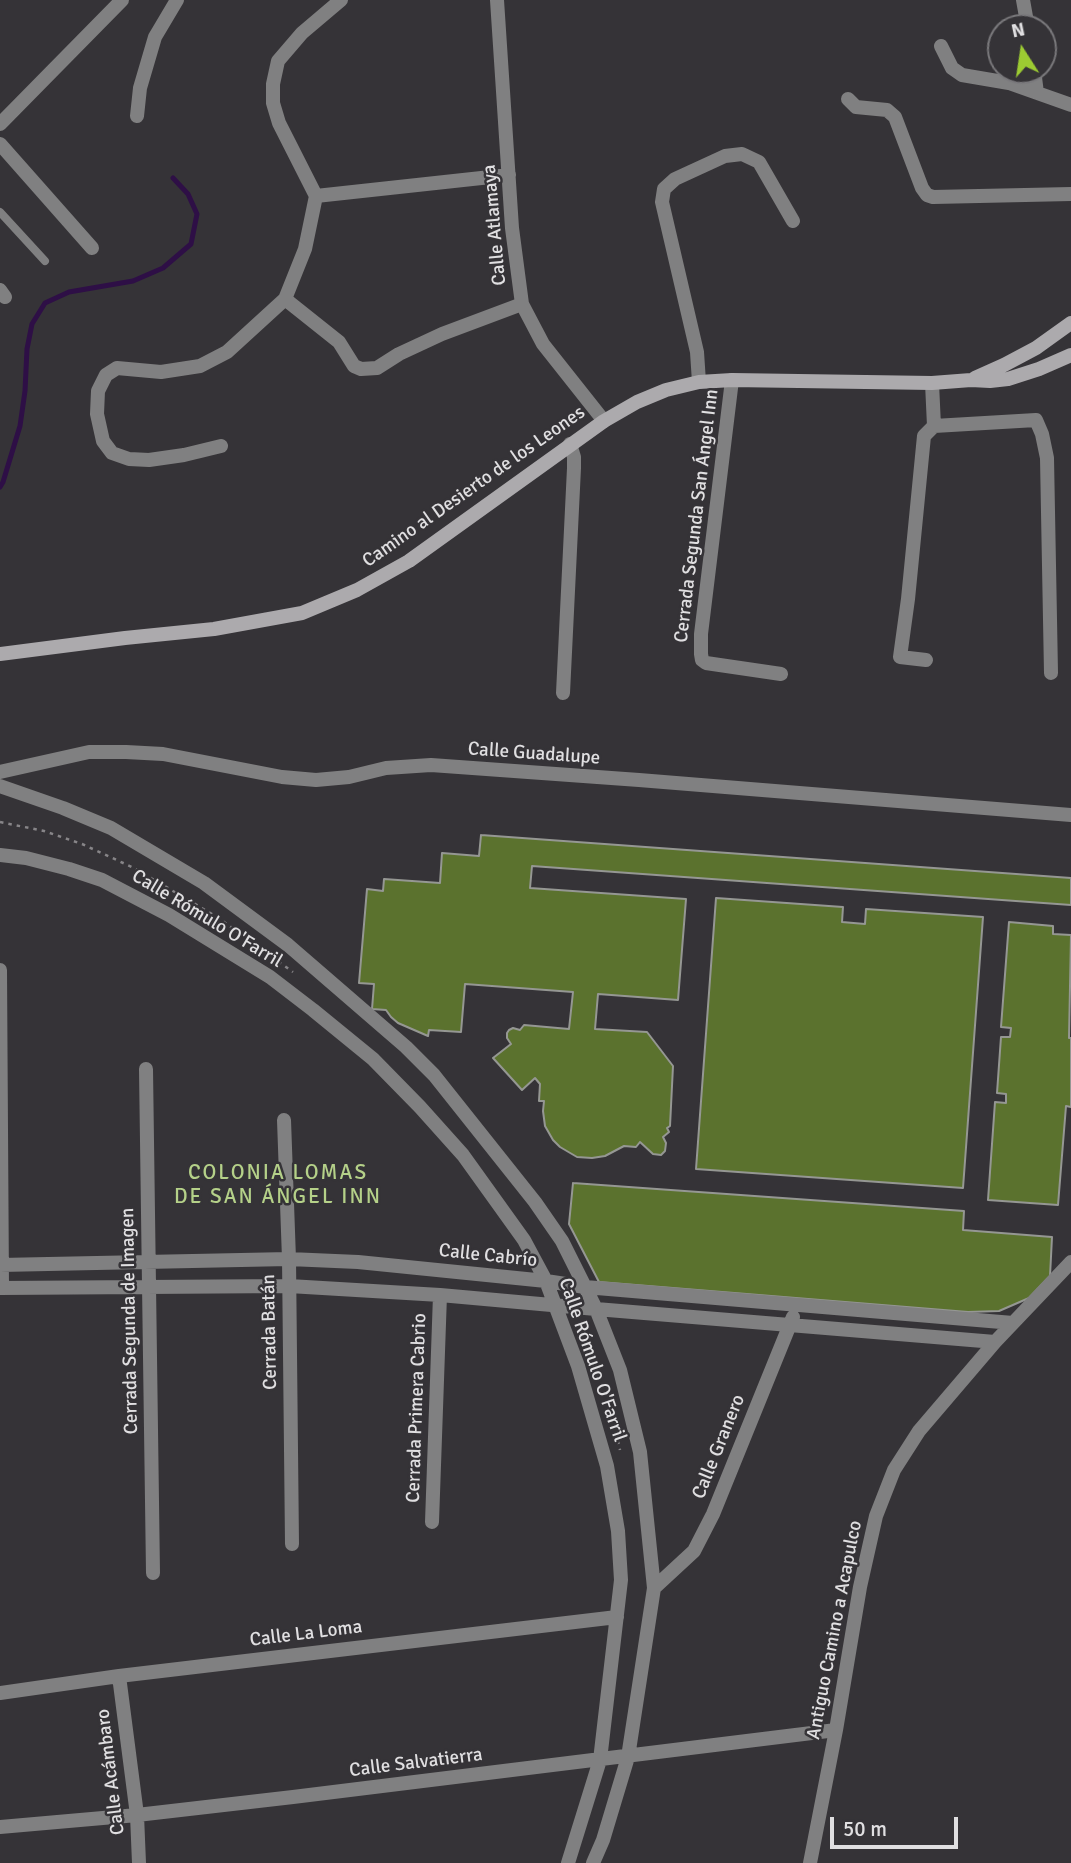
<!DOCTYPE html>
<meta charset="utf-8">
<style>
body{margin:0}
#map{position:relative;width:1071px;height:1863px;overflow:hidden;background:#353337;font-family:Signika,sans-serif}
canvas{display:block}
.north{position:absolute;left:987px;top:14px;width:70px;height:70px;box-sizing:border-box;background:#353337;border:2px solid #79787b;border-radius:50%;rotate:348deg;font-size:19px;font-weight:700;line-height:28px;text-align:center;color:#e0dfe1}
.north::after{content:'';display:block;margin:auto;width:24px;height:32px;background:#9ccb32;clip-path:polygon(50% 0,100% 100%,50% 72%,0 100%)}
.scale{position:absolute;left:830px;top:1817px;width:128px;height:32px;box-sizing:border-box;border:4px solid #e0dfe1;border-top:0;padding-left:9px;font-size:21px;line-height:24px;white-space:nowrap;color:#e0dfe1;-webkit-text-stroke:5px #353337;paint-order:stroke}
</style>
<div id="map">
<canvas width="1071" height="1863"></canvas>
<div class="north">N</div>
<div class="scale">50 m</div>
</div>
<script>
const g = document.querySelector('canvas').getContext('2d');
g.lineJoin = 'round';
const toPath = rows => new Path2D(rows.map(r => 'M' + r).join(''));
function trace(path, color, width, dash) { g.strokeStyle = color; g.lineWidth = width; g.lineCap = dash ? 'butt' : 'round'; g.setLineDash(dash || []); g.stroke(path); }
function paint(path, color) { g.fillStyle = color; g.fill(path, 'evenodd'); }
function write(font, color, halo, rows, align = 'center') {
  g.font = font + ' Signika,sans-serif'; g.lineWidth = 5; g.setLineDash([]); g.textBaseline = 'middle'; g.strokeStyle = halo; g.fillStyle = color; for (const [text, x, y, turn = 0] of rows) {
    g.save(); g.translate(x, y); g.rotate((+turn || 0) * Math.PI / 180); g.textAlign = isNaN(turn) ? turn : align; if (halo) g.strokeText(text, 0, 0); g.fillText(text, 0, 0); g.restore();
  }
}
trace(toPath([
 [0,487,3,482,20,426,25,391,27,349,32,324,45,303,69,292,133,281,163,268,191,244,197,214,188,194,173,178]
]), '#2e0f46', 5);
const building = toPath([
 [481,835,1071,878,1071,905,532,866,530,888,686,899,678,1000,598,994,595,1029,647,1032,673,1066,670,1126,667,1128,669,1132,663,1137,666,1143,665,1151,661,1155,653,1154,640,1142,636,1147,624,1146,605,1156,592,1158,577,1157,560,1147,553,1140,545,1126,543,1111,544,1101,539,1101,540,1084,535,1078,522,1090,493,1058,511,1044,507,1038,507,1033,509,1030,513,1028,520,1030,524,1025,569,1029,573,992,465,984,461,1032,429,1030,428,1036,398,1023,391,1017,386,1010,372,1009,374,984,359,983,367,889,383,891,384,879,440,883,442,853,479,856,481,835],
 [716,898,843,907,842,922,865,924,866,909,983,917,963,1188,696,1169,716,898],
 [1009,922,1053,926,1053,934,1071,935,1069,1038,1071,1038,1071,1107,1066,1106,1058,1205,988,1200,995,1102,1006,1103,1006,1094,997,1093,1001,1037,1010,1037,1011,1028,1001,1027,1009,922],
 [573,1183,964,1211,963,1230,1052,1237,1050,1276,1029,1298,999,1311,968,1312,599,1282,569,1224,573,1183]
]);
paint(building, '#5b722e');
trace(building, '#959793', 2);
trace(toPath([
 [0,822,44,831,82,844,134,868,217,917,293,972],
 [594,1359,613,1419,620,1450]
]), '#878588', 2.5, [3.5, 5]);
trace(toPath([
 [0,212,45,261]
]), '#808081', 8);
trace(toPath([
 [497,0,512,228,522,304,543,344,604,421],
 [1023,0,1028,28],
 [941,46,952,68,962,75,1009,83,1071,105],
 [1034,70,1037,93],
 [848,99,856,107,887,110,895,117,922,188,927,195,933,197,1071,194],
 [137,116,140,88,155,37,177,0],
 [0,124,122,0],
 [0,144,92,248],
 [316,196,509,175],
 [0,290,5,297],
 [285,299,339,342,354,366,361,369,377,368,399,354,442,334,522,304],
 [732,380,701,634,701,654,702,660,706,663,781,674],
 [699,382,697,352,662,202,664,189,675,179,725,156,742,154,759,162,793,221],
 [934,426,1036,420,1042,434,1047,458,1051,673],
 [221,446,184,455,149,460,129,459,112,453,103,441,97,414,98,391,106,375,117,368,161,372,200,366,227,352,285,299,305,249,316,196,279,123,273,103,273,84,278,61,302,33,341,0],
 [926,660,900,657,908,599,924,436,934,426,932,383],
 [563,693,574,468,574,457,570,444],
 [0,772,89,752,126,752,163,754,282,777,316,780,349,777,386,768,431,765,639,780,1071,815],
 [0,786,63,808,111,828,204,883,288,945,406,1047,434,1075,535,1202,562,1241,596,1309,620,1370,640,1452,654,1588,628,1757,603,1840,593,1863],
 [0,855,26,858,69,869,102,880,169,915,270,977,313,1010,373,1059,420,1107,463,1155,524,1240,546,1281,578,1366,607,1466,618,1531,621,1580,600,1760,568,1863],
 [0,970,2,1288],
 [146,1069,153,1573],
 [284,1120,289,1259,292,1544],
 [0,1265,289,1259,358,1262,546,1281,585,1287,1013,1323],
 [0,1288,289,1286,440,1295,596,1309,995,1342],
 [432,1522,440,1295],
 [654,1588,694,1551,713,1514,793,1317],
 [119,1676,137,1815,139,1863],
 [0,1693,119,1676,617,1617],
 [0,1827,137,1815,293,1797,836,1730],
 [810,1863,836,1730,860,1587,876,1516,894,1470,919,1431,995,1342,1071,1262]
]), '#808081', 14);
trace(toPath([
 [975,378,1004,365,1036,348,1071,323],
 [0,654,125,638,214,629,302,613,357,590,409,561,604,421,637,402,666,390,699,382,732,380,932,383,971,380,990,381,1008,379,1039,369,1071,355]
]), '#acaaad', 14);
write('19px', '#e0dfe1', '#353337', [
 ["Calle Atlamaya",495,225,-95],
 ["Camino al Desierto de los Leones",474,487,-35],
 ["Cerrada Segunda San Ángel Inn",697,516,-83],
 ["Calle Guadalupe",534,754,4],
 ["Calle Rómulo O'Farril",207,919,31],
 ["Calle Cabrío",488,1256,6],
 ["Cerrada Segunda de Imagen",130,1321,-91],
 ["Cerrada Batán",270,1332,-91],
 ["Calle Rómulo O'Farril",592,1360,71],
 ["Cerrada Primera Cabrio",417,1408,-88],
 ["Calle Granero",719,1447,-68],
 ["Antiguo Camino a Acapulco",835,1630,-79],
 ["Calle La Loma",306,1634,-7],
 ["Calle Salvatierra",416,1763,-7],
 ["Calle Acámbaro",111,1772,-97]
]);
g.letterSpacing = '2px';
write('21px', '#b5d189', '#353337', [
 ["COLONIA LOMAS",278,1173],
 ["DE SAN ÁNGEL INN",278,1197]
]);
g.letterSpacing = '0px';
</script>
